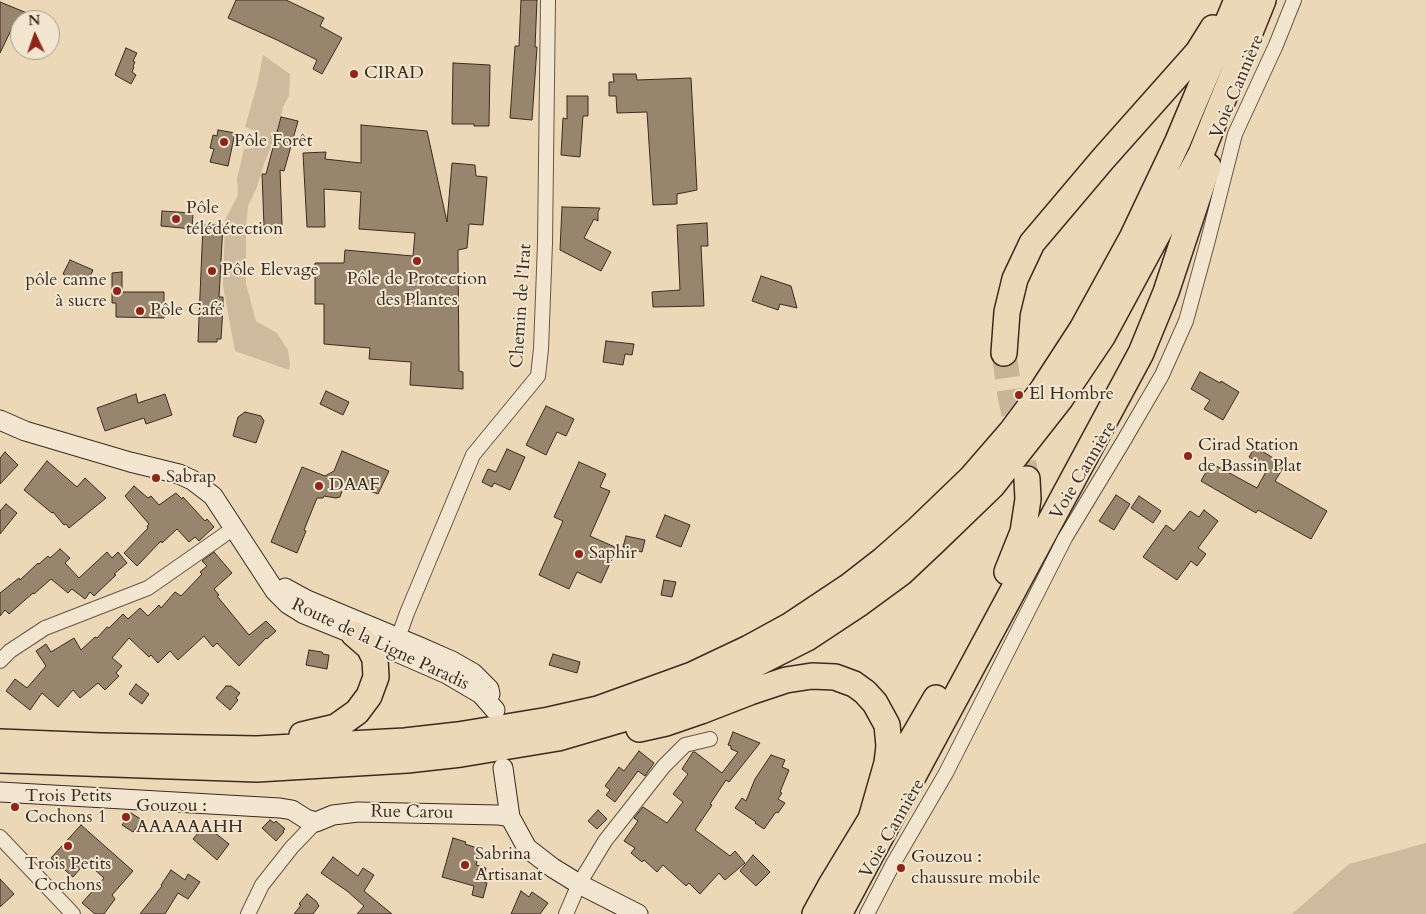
<!DOCTYPE html>
<meta charset="utf-8">
<style>
body{margin:0}
#map{position:relative;width:1426px;height:914px;overflow:hidden;background:#ecd8b6;font-family:Cardo,serif}
canvas{display:block}
.north{position:absolute;left:10px;top:10px;width:50px;height:50px;box-sizing:border-box;background:#f3e6d0;border:1px solid #a99b8a;border-radius:50%;rotate:357deg;font-size:14px;font-weight:700;line-height:20px;text-align:center;color:#3a2b21}
.north::after{content:'';display:block;margin:auto;width:18px;height:22px;background:#8f2418;clip-path:polygon(50% 0,100% 100%,50% 72%,0 100%)}
</style>
<div id="map">
<canvas width="1426" height="914"></canvas>
<div class="north">N</div>
</div>
<script>
const g = document.querySelector('canvas').getContext('2d');
g.lineJoin = 'round';
function paint(path, color) { g.fillStyle = color; g.fill(path, 'evenodd'); }
const toPath = rows => new Path2D(rows.map(r => 'M' + r).join(''));
function trace(path, color, width, dash) { g.strokeStyle = color; g.lineWidth = width; g.lineCap = dash ? 'butt' : 'round'; g.setLineDash(dash || []); g.stroke(path); }
function write(font, color, halo, rows, align = 'center') {
  g.font = font + ' Cardo,serif'; g.lineWidth = 4; g.setLineDash([]); g.textBaseline = 'middle'; g.strokeStyle = halo; g.fillStyle = color; for (const [text, x, y, turn = 0] of rows) {
    g.save(); g.translate(x, y); g.rotate((+turn || 0) * Math.PI / 180); g.textAlign = isNaN(turn) ? turn : align; if (halo) g.strokeText(text, 0, 0); g.fillText(text, 0, 0); g.restore();
  }
}
paint(toPath([
 [263,55,290,74,289,96,283,107,277,132,264,164,257,187,248,206,246,228,246,284,256,321,277,333,288,350,290,364,289,370,235,351,223,286,225,220,238,195,237,179,244,149,253,148,258,132,245,127,257,85],
 [1426,843,1426,914,1292,914,1349,864]
]), '#cebb9d');
const building = toPath([
 [236,0,286,0,324,18,320,26,342,38,322,74,313,69,317,60,277,40,228,18,236,0],
 [521,0,537,0,535,47,537,47,532,120,510,118,515,46,519,46,521,0],
 [0,2,44,20,20,20,20,30,13,26,0,53,0,2],
 [126,48,137,53,133,61,135,62,133,66,134,67,132,72,136,75,131,84,115,75,126,48],
 [453,63,490,65,489,126,474,126,474,124,452,124,453,63],
 [613,74,636,74,637,80,691,78,697,190,677,194,677,204,653,205,647,112,617,113,616,96,609,96,609,82,614,82,613,74],
 [567,96,588,96,588,116,583,116,580,157,561,155,563,118,567,119,567,96],
 [281,117,298,121,284,171,280,170,282,225,264,226,262,174,266,174,281,117],
 [361,125,427,131,447,222,452,163,475,165,476,176,487,177,483,225,469,224,467,248,458,250,459,371,463,372,463,389,410,385,411,362,369,359,370,348,324,344,324,304,315,304,315,263,344,263,345,250,413,256,415,233,359,229,361,192,324,189,325,227,307,227,303,153,326,152,325,159,361,163,361,125],
 [218,130,235,133,228,166,210,162,214,149,210,148,213,135,217,136,218,130],
 [562,207,600,208,598,212,598,221,594,219,584,238,611,252,601,271,560,250,562,207],
 [162,211,193,213,192,229,161,226,162,211],
 [707,223,708,246,701,246,704,306,653,307,652,292,680,290,677,225,707,223],
 [203,225,223,225,219,297,223,297,223,308,221,339,217,339,217,342,198,342,203,225],
 [70,260,93,270,88,281,82,281,81,284,63,274,70,260],
 [122,272,122,292,164,292,164,318,116,317,116,303,112,303,112,273,122,272],
 [761,276,791,286,797,308,780,304,778,310,752,301,761,276],
 [606,341,634,344,632,355,625,354,623,365,603,362,606,341],
 [1200,372,1220,383,1221,381,1239,392,1223,420,1204,409,1210,400,1191,389,1200,372],
 [326,391,349,402,343,415,320,404,326,391],
 [136,394,138,403,165,394,172,415,146,424,144,418,105,431,97,408,136,394],
 [546,406,574,419,566,436,557,432,546,455,526,445,546,406],
 [245,412,261,416,264,421,256,443,233,436,238,417,245,412],
 [1255,447,1285,465,1275,481,1327,511,1311,539,1258,510,1256,513,1201,481,1211,463,1257,488,1268,468,1249,457,1255,447],
 [507,449,525,457,510,490,494,483,492,487,482,482,488,469,496,472,507,449],
 [342,451,389,471,378,494,354,485,349,488,344,486,340,497,336,498,324,496,323,498,317,498,304,530,306,531,297,553,271,542,302,467,325,476,334,471,342,451],
 [5,452,18,465,0,484,0,458,5,452],
 [47,461,77,487,85,478,106,498,69,528,66,524,64,525,53,512,52,513,24,490,47,461],
 [579,462,606,474,600,487,610,491,590,536,617,548,601,583,577,572,569,589,539,575,563,521,554,517,579,462],
 [134,486,148,498,151,496,159,505,176,493,182,499,183,497,205,521,207,519,214,527,199,541,195,537,189,542,177,529,162,543,161,541,137,566,124,553,148,528,147,526,149,524,125,496,134,486],
 [1116,495,1130,504,1114,530,1099,521,1116,495],
 [1139,496,1161,511,1153,523,1131,508,1139,496],
 [6,504,17,513,0,534,0,511,6,504],
 [1204,510,1218,521,1198,548,1206,554,1197,566,1191,561,1177,580,1143,557,1166,525,1174,531,1190,511,1199,517,1204,510],
 [665,515,690,525,681,547,656,537,665,515],
 [626,536,645,540,642,552,623,547,626,536],
 [60,549,70,558,65,563,79,578,107,552,112,558,118,552,127,563,114,574,116,575,94,596,90,592,85,599,72,589,68,593,51,579,34,594,33,593,9,614,5,610,0,616,0,593,19,578,20,580,38,563,39,564,48,556,50,558,60,549],
 [214,552,232,573,214,589,219,595,217,596,249,635,266,621,276,631,267,639,266,638,239,666,217,643,213,647,204,636,178,660,170,651,158,663,151,655,149,657,129,638,112,658,122,666,116,673,119,676,105,690,98,683,80,698,73,690,58,707,42,693,30,710,6,691,15,679,27,688,46,666,36,651,46,644,51,652,74,638,81,650,95,637,97,638,107,627,109,628,123,614,128,619,140,608,148,616,159,605,161,608,175,592,181,596,202,574,200,572,207,566,202,561,214,552],
 [664,580,676,582,672,597,661,595,664,580],
 [309,650,322,652,323,654,329,655,327,669,306,665,309,650],
 [553,654,580,662,577,673,549,665,553,654],
 [136,684,149,694,142,704,129,694,136,684],
 [226,686,231,686,240,693,236,698,238,700,230,710,216,698,226,686],
 [733,732,760,743,729,782,726,780,710,804,712,805,695,830,730,856,735,851,745,863,725,880,719,873,700,894,689,883,686,886,663,865,657,872,644,860,642,862,631,853,635,848,624,841,638,821,634,818,643,807,667,823,683,802,673,794,688,774,682,769,693,752,695,752,722,773,738,752,731,749,731,746,728,745,733,732],
 [639,751,654,763,645,776,638,771,615,802,606,795,610,790,605,786,619,767,624,771,639,751],
 [771,755,785,760,782,767,789,770,780,792,782,793,778,799,785,803,778,813,776,812,764,829,755,823,756,822,735,808,742,798,746,801,755,779,771,755],
 [598,810,607,819,597,829,588,821,598,810],
 [131,813,142,820,133,832,122,825,131,813],
 [270,820,274,823,276,821,285,829,283,831,284,832,276,841,262,828,270,820],
 [81,825,133,871,112,895,115,899,104,914,95,914,82,903,104,878,86,862,73,877,51,858,81,825],
 [205,825,229,844,217,860,193,839,205,825],
 [453,838,466,842,465,844,480,849,476,865,486,868,482,881,487,883,483,898,472,895,474,886,442,877,453,838],
 [753,855,770,872,756,886,740,871,753,855],
 [333,857,358,876,363,868,374,875,364,891,392,914,357,914,364,906,347,891,321,873,333,857],
 [171,870,185,880,188,874,200,882,188,899,178,893,165,914,140,914,162,886,161,885,171,870],
 [0,879,14,894,0,907,0,879],
 [521,891,529,897,532,892,548,903,540,914,511,914,521,891],
 [307,894,316,901,319,906,313,914,294,914,301,905,299,904,307,894]
]);
paint(building, '#97856e');
trace(building, '#3a2b21', 1);
trace(toPath([
 [1004,353,1010,395,1027,479]
]), '#c8b598', 25, [25, 12]);
const street = toPath([
 [394,645,398,638,407,613,473,455,538,376,541,349,545,243,548,0],
 [0,661,10,651,45,628,148,588,234,528],
 [0,837,73,914],
 [248,914,262,885,292,847,316,822],
 [566,914,579,884,605,841,664,766,685,745,710,739],
 [867,914,893,864,946,773,1065,538,1123,442,1162,375,1186,321,1207,244,1235,134,1276,45,1294,0]
]);
const secondary = toPath([
 [0,420,25,431,130,462,179,474,192,480,213,496,275,591,288,604,304,614,376,643,447,674,481,694,495,710],
 [285,588,307,600,420,647,452,661,473,673,489,689,490,694],
 [503,768,510,817,527,848,553,868,579,884,638,914],
 [0,792,280,808,292,810,306,819,316,822,333,815,358,812,498,815,510,817]
]);
const highway = toPath([
 [1004,353,1007,312,1015,279,1032,243,1103,159,1198,52,1213,28],
 [1007,572,1023,532,1028,499,1027,479],
 [639,729,666,723,701,711,750,692,786,680,812,676,835,677,854,684,865,692,875,703,887,725,889,746,887,763,871,819],
 [302,735,336,727,357,712,369,696,376,677,375,659,369,647,354,634],
 [0,742,101,746,257,749,405,741,458,735,549,720,598,709,692,675,749,648,791,625,848,587,884,559,917,530,972,477,1011,432,1043,389,1082,329,1132,238,1178,141,1237,0],
 [0,760,257,769,407,760,461,754,558,738,650,711,706,689,807,638,860,603,901,573,935,541,992,486,1061,398,1102,337,1201,154,1263,0],
 [815,914,831,885,871,819,900,760,936,698],
 [839,914,1141,353,1166,292,1208,166]
]);
trace(street, '#665646', 16);
trace(secondary, '#3a2b21', 21);
trace(highway, '#3a2b21', 28);
trace(street, '#f3e6d0', 14);
trace(secondary, '#f3e6d0', 19);
trace(highway, '#ecd8b6', 25);
for (const [x, y, r, color] of [
 [354,74,5,"#8f2418"],
 [224,142,5,"#8f2418"],
 [176,219,5,"#8f2418"],
 [417,261,5,"#8f2418"],
 [212,271,5,"#8f2418"],
 [117,291,5,"#8f2418"],
 [140,311,5,"#8f2418"],
 [1019,395,5,"#8f2418"],
 [1188,456,5,"#8f2418"],
 [156,478,5,"#8f2418"],
 [319,486,5,"#8f2418"],
 [579,554,5,"#8f2418"],
 [15,807,5,"#8f2418"],
 [126,817,5,"#8f2418"],
 [68,846,5,"#8f2418"],
 [465,865,5,"#8f2418"],
 [901,868,5,"#8f2418"]
]) { const dot = new Path2D(); dot.arc(x, y, r, 0, 2 * Math.PI); g.fillStyle = color; g.fill(dot); trace(dot, '#f3e6d0', 2); }
write('18px', '#3a2b21', '#f3e6d0', [
 ["CIRAD",364,74],
 ["Pôle Forêt",234,142],
 ["Pôle",186,209],
 ["télédétection",186,230],
 ["Pôle Elevage",222,271],
 ["Pôle de Protection",417,280,"center"],
 ["des Plantes",417,301,"center"],
 ["pôle canne",107,281,"right"],
 ["à sucre",107,302,"right"],
 ["Pôle Café",150,311],
 ["El Hombre",1029,395],
 ["Cirad Station",1198,446],
 ["de Bassin Plat",1198,467],
 ["Sabrap",166,478],
 ["DAAF",329,486],
 ["Saphir",589,554],
 ["Trois Petits",25,797],
 ["Cochons 1",25,818],
 ["Gouzou :",136,807],
 ["AAAAAAHH",136,828],
 ["Sabrina",475,855],
 ["Artisanat",475,876],
 ["Gouzou :",911,858],
 ["chaussure mobile",911,879],
 ["Trois Petits",68,865,"center"],
 ["Cochons",68,886,"center"]
], 'left');
write('18px', '#3a2b21', '#f3e6d0', [
 ["Voie Cannière",1238,87,-67],
 ["Chemin de l'Irat",522,306,-86],
 ["Voie Cannière",1084,471,-59],
 ["Route de la Ligne Paradis",380,645,25],
 ["Rue Carou",412,813,1],
 ["Voie Cannière",893,829,-60]
]);
</script>
